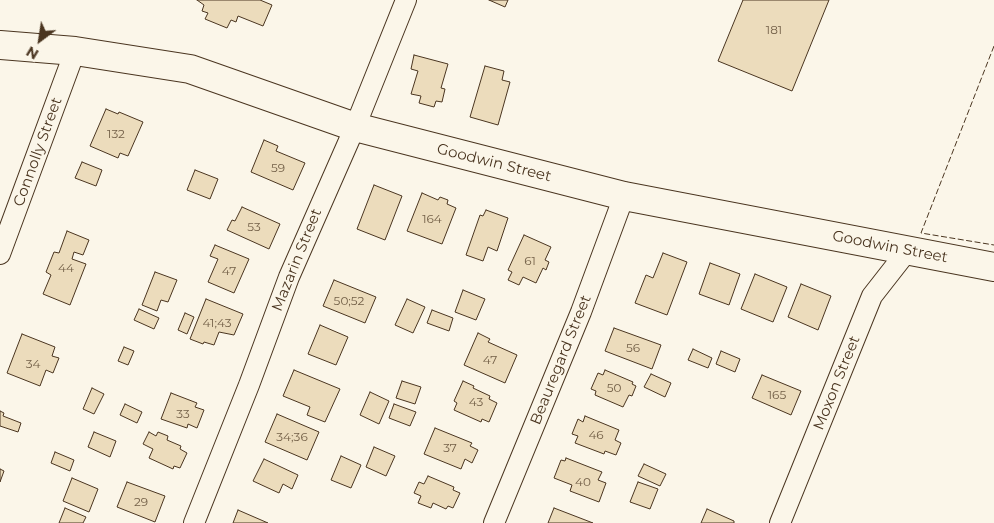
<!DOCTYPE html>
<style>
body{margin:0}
#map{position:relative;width:994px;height:523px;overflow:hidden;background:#fbf6e9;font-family:Montserrat,sans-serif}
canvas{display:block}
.north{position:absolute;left:15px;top:15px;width:50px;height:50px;-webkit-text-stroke:4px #fbf6e9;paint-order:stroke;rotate:211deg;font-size:14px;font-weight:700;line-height:20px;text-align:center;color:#4a3520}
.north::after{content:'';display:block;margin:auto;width:18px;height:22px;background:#4a3520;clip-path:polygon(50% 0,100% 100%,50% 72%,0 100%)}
</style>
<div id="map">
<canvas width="994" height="523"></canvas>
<div class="north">N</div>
</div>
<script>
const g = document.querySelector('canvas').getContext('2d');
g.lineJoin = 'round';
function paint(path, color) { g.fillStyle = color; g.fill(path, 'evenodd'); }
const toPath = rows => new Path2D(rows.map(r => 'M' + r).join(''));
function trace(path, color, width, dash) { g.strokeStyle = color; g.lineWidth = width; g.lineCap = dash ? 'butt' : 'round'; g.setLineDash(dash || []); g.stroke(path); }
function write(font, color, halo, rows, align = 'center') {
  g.font = font + ' Montserrat,sans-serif'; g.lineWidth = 4; g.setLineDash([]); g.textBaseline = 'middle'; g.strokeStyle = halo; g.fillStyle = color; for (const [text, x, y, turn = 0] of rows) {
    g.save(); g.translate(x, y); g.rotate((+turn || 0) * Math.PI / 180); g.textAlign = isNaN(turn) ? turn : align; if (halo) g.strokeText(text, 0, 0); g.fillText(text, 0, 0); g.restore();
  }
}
const building = toPath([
 [197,0,260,0,272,5,263,26,238,16,236,22,231,20,227,28,205,19,208,13,202,11,204,5,197,0],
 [489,0,508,0,505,7,489,0],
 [743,0,829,0,792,91,718,61,743,0],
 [414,55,448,64,441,88,445,89,442,102,436,101,434,107,419,103,421,96,411,94,418,71,411,69,414,55],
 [485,66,504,71,502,80,510,82,498,125,470,117,485,66],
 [106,109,118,114,119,112,143,122,128,156,120,153,118,158,90,146,106,109],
 [264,140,278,146,276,151,305,163,293,190,251,172,264,140],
 [82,162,102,170,96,186,75,178,82,162],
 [195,170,218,179,210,199,187,190,195,170],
 [374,185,402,196,385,240,357,229,374,185],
 [422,193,438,200,440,197,448,200,447,204,456,208,442,244,407,231,422,193],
 [242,207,280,224,269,249,227,230,232,220,235,221,242,207],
 [486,210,508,218,497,251,488,247,483,261,466,255,480,215,483,216,486,210],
 [67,231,89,240,83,255,74,252,72,259,86,264,70,305,43,294,51,275,46,272,54,252,59,253,67,231],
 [524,235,551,247,545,260,549,262,546,270,543,268,536,283,523,277,519,285,508,280,512,272,508,270,524,235],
 [215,245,249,259,234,293,208,282,218,259,210,256,215,245],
 [663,253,687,262,667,315,635,303,646,275,653,278,663,253],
 [710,263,740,274,729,305,699,294,710,263],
 [155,272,177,280,168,302,161,300,157,311,142,305,155,272],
 [755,274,787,287,773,322,741,309,755,274],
 [334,280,376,297,365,323,323,306,334,280],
 [801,284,831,296,818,330,788,317,801,284],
 [463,290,485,299,476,320,455,312,463,290],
 [206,299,243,314,234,335,219,332,214,345,204,342,203,344,190,339,206,299],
 [407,299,425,307,413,333,395,325,407,299],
 [139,309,159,318,154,329,134,320,139,309],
 [432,310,453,318,449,331,427,323,432,310],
 [185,313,194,317,187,334,178,330,185,313],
 [320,325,348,337,336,365,308,354,320,325],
 [614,328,661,345,652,369,605,351,614,328],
 [478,333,490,339,488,342,517,355,505,383,464,365,478,333],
 [22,334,55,347,52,356,59,358,53,373,46,370,40,386,7,373,22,334],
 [124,347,134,351,128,365,118,361,124,347],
 [693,349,712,358,708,368,688,360,693,349],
 [721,351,740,359,735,372,716,364,721,351],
 [294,370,340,389,325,422,307,415,310,407,283,396,294,370],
 [605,370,633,382,632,384,636,386,632,396,629,395,623,407,595,395,596,391,591,389,598,373,603,375,605,370],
 [651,374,671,383,665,397,644,387,651,374],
 [762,375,801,391,791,415,752,398,762,375],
 [402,381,421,387,415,404,396,398,402,381],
 [463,381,474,386,473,388,490,396,489,399,497,403,489,422,482,419,481,422,454,410,457,403,454,401,463,381],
 [92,388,104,394,94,414,83,409,92,388],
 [370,392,389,401,379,424,360,415,370,392],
 [171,393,197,403,195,407,204,410,197,428,188,424,187,428,161,419,171,393],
 [125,404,142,412,137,423,120,415,125,404],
 [394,404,416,412,410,426,389,418,394,404],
 [0,411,4,413,3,416,21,423,18,432,0,426,0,411],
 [277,414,319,432,307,460,265,442,277,414],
 [585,416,619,430,615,440,621,443,616,455,605,451,604,454,575,443,578,436,572,434,578,419,583,422,585,416],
 [435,428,472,443,470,446,478,450,472,463,465,459,461,469,424,454,435,428],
 [94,432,116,441,110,457,88,447,94,432],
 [149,432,156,436,158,432,168,436,167,440,181,446,180,449,187,453,180,468,174,466,173,469,149,458,153,449,143,444,149,432],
 [374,447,395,456,386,476,366,467,374,447],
 [55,452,74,460,70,471,51,463,55,452],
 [341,456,361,465,351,488,331,480,341,456],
 [566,458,602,472,598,480,606,483,599,502,570,491,572,485,554,478,561,460,565,461,566,458],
 [264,459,298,475,292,489,283,484,279,493,253,481,264,459],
 [644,464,666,474,660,486,638,476,644,464],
 [0,469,4,471,0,482,0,469],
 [428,476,454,487,453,490,460,493,453,508,448,506,446,509,433,503,431,508,418,503,421,496,414,493,419,482,424,484,428,476],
 [72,478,98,489,89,512,63,501,72,478],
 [127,482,165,496,155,522,117,507,127,482],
 [638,482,658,489,650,509,630,502,638,482],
 [65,508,86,517,83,523,59,523,65,508],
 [554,508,593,523,548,523,554,508],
 [707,509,734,521,734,523,701,523,707,509],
 [238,510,268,523,233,523,238,510]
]);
paint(building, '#ecdcbc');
trace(building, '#4a3520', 1);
const street = toPath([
 [0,254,75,51],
 [194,523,249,385,289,277,355,127,406,0],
 [494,523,581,312,624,196],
 [780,523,872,296,908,250]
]);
const secondary = toPath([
 [0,45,75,51,190,69,355,127,624,196,994,267]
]);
trace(street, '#4a3520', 22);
trace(secondary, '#4a3520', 30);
trace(street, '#fbf6e9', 20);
trace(secondary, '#fbf6e9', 28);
trace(toPath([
 [994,46,921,233,994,245]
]), '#4a3520', 1, [6, 2.5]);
write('12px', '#725f47', null, [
 ["181",774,30],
 ["132",116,134],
 ["59",278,168],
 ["164",432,219],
 ["53",254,227],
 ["61",530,261],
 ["44",66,268],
 ["47",229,271],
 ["50;52",349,301],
 ["41;43",217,323],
 ["56",633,348],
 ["47",490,360],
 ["34",33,364],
 ["50",614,388],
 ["165",777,395],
 ["43",476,402],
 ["33",183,414],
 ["46",596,435],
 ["34;36",292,437],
 ["37",450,448],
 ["40",583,482],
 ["29",141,502]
]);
write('15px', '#4a3520', '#fbf6e9', [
 ["Connolly Street",38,152,-70],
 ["Goodwin Street",494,163,14],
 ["Goodwin Street",890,247,11],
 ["Mazarin Street",297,260,-68],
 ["Beauregard Street",561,360,-68],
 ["Moxon Street",837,383,-68]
]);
</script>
